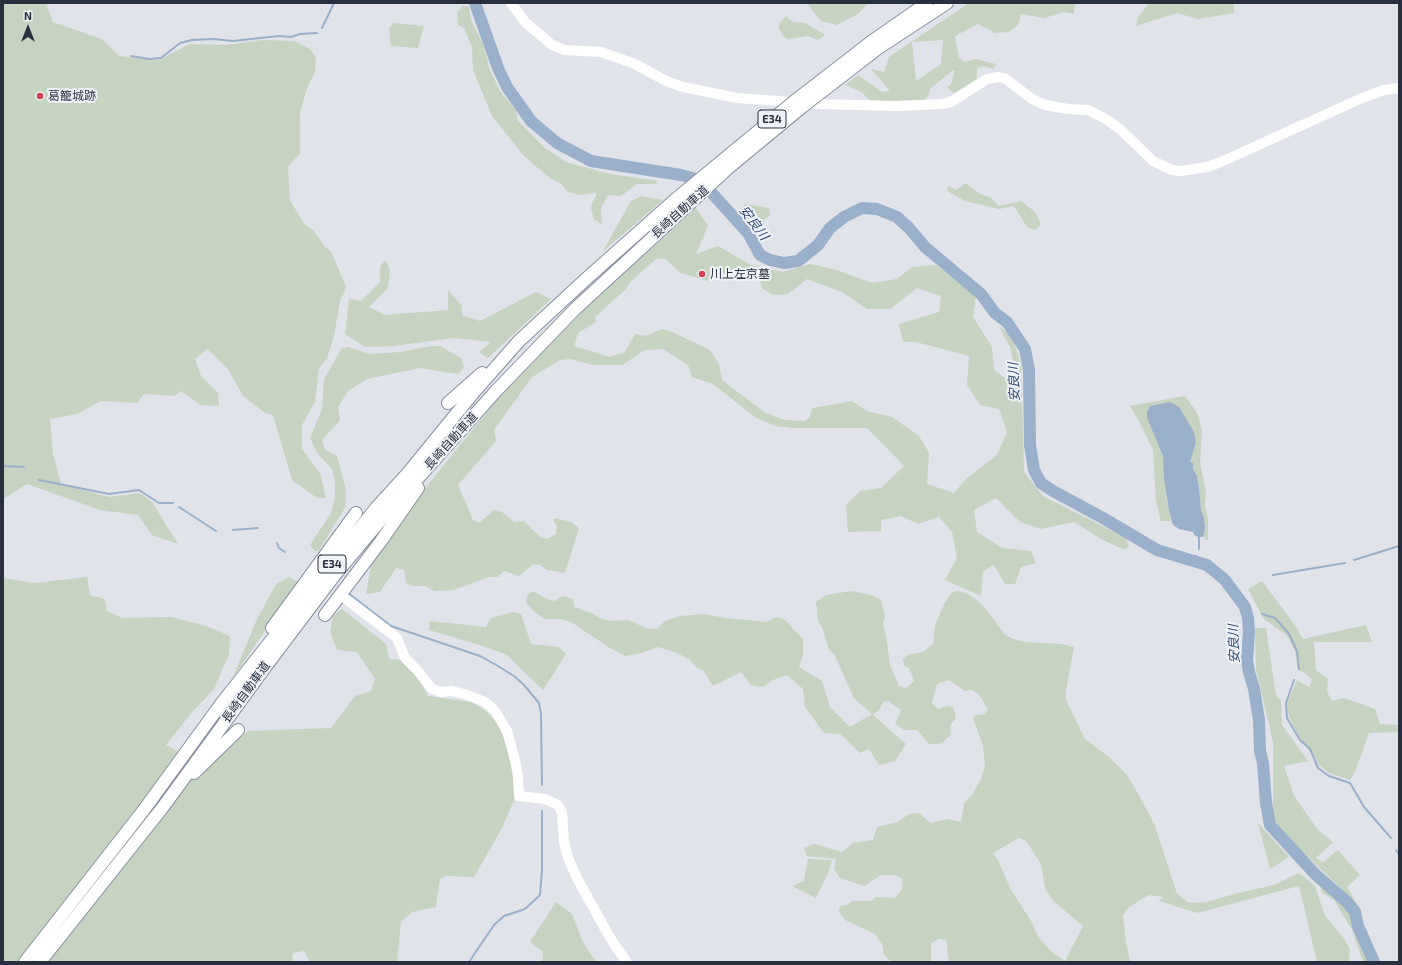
<!DOCTYPE html>
<meta charset="utf-8">
<style>
body{margin:0}
#map{position:relative;width:1402px;height:965px;overflow:hidden;background:#e0e3e9;font-family:"Exo 2",sans-serif}
canvas{display:block}
.frame{position:absolute;inset:0;border:4px solid #283040;pointer-events:none}
.north{position:absolute;left:8px;top:8px;width:40px;height:40px;-webkit-text-stroke:3px #eff2f6;paint-order:stroke;rotate:0deg;font-size:11px;font-weight:700;line-height:16px;text-align:center;color:#283040}
.north::after{content:'';display:block;margin:auto;width:14px;height:18px;background:#283040;clip-path:polygon(50% 0,100% 100%,50% 72%,0 100%)}
</style>
<div id="map">
<canvas width="1402" height="965"></canvas>
<div class="frame"></div>
<div class="north">N</div>
</div>
<script>
const g = document.querySelector('canvas').getContext('2d');
g.lineJoin = 'round';
function paint(path, color) { g.fillStyle = color; g.fill(path, 'evenodd'); }
const toPath = rows => new Path2D(rows.map(r => 'M' + r).join(''));
function trace(path, color, width, dash) { g.strokeStyle = color; g.lineWidth = width; g.lineCap = dash ? 'butt' : 'round'; g.setLineDash(dash || []); g.stroke(path); }
function write(font, color, halo, rows, align = 'center') {
  g.font = font + ' "Exo 2","Noto Sans JP",sans-serif'; g.lineWidth = 4; g.setLineDash([]); g.textBaseline = 'middle'; g.strokeStyle = halo; g.fillStyle = color; for (const [text, x, y, turn = 0] of rows) {
    g.save(); g.translate(x, y); g.rotate((+turn || 0) * Math.PI / 180); g.textAlign = isNaN(turn) ? turn : align; if (halo) g.strokeText(text, 0, 0); g.fillText(text, 0, 0); g.restore();
  }
}
paint(toPath([
 [3,3,46,3,53,22,102,39,119,56,159,60,190,44,226,45,262,40,294,41,310,49,316,58,315,72,307,88,300,113,300,154,288,166,290,200,304,224,313,230,326,248,331,251,346,287,340,301,334,336,327,358,319,368,315,402,302,425,302,449,320,473,326,498,317,498,292,480,273,415,265,413,243,396,228,369,207,349,195,359,201,376,218,393,219,406,201,405,181,391,174,396,144,394,137,403,101,401,77,414,50,419,53,454,61,484,109,497,140,493,152,502,178,544,152,535,138,515,100,510,27,484,3,499],
 [808,3,868,3,858,14,837,25,821,21,809,6],
 [969,3,1075,3,1074,14,1063,12,1045,18,1021,14,1018,25,1009,32,995,33,978,24,955,36,959,58,965,62,975,59,996,64,994,69,984,66,977,68,977,79,954,93,947,88,951,84,955,71,953,70,930,89,929,94,925,100,871,102,862,92,845,85,858,75,882,92,890,91,871,69,884,72,889,57],
 [943,40,941,64,916,81,912,42],
 [1148,3,1234,3,1234,13,1198,19,1177,13,1136,26,1138,17,1148,5],
 [462,6,469,7,471,20,483,44,490,70,501,93,516,110,518,121,545,148,566,162,610,174,658,181,656,184,637,184,621,196,608,195,601,208,602,225,594,219,591,209,592,203,596,196,596,193,580,195,568,192,560,183,551,179,525,157,492,116,473,70,472,47,464,28,458,25,457,13],
 [786,16,793,22,805,23,825,35,818,40,808,36,788,39,784,37,778,27,780,23],
 [393,23,424,26,418,48,391,46,389,29],
 [966,183,980,194,990,197,999,206,1021,201,1035,212,1041,224,1035,230,1027,227,1014,206,999,209,965,201,947,191,948,186,956,190],
 [641,196,663,200,603,251,631,201],
 [745,204,769,208,770,216,763,220,765,229,755,232,741,208],
 [696,208,708,226,696,254,718,246,751,265,783,272,810,264,837,270,872,283,897,279,912,267,936,265,976,296,973,317,992,347,994,370,1010,382,1015,368,1010,347,999,326,1012,337,1021,364,1024,472,1043,496,1126,538,1129,547,1125,550,1101,539,1074,522,1041,529,1020,522,996,498,974,510,977,532,1002,548,1031,551,1036,563,1021,567,1015,584,1005,584,994,565,983,571,981,596,945,580,957,558,952,532,939,517,918,524,901,516,881,520,881,531,848,532,846,505,860,491,881,488,904,466,867,428,793,428,776,426,756,418,713,384,692,377,688,365,663,349,645,350,622,365,593,365,570,359,560,360,532,377,494,430,496,441,458,485,473,520,479,523,494,510,502,512,514,522,524,521,540,537,547,539,556,534,557,526,553,520,555,518,571,522,579,528,565,573,547,570,540,565,533,564,519,576,504,571,498,577,489,577,453,590,435,591,425,586,413,586,406,583,404,570,396,568,380,592,366,594,371,564,412,504,501,395,591,303],
 [664,258,681,273,707,281,732,269,759,276,762,288,773,295,788,294,807,279,842,292,867,309,890,309,917,288,941,296,939,312,899,324,903,342,916,342,969,356,967,385,980,405,999,409,1007,432,997,455,966,479,954,493,927,484,929,453,919,436,892,417,867,411,852,401,812,408,810,417,804,421,784,420,764,412,722,380,719,364,710,350,672,332,662,329,646,336,635,334,625,352,610,357,574,346,578,333,596,322,595,317,626,289,629,283,656,259],
 [386,260,390,271,388,288,369,307,385,315,448,310,448,290,462,306,462,315,480,321,536,292,551,299,488,358,479,352,491,342,454,338,393,346,365,347,345,334,349,299,361,301,380,282,380,266],
 [431,346,440,346,461,358,464,367,458,374,420,368,367,379,348,391,338,407,340,420,322,440,325,450,337,456,346,490,345,508,319,550,315,551,310,545,331,513,335,497,335,482,332,469,317,453,310,438,322,409,324,379,342,348,348,347,370,354,400,352],
 [1185,396,1198,414,1202,432,1200,463,1206,491,1205,504,1208,520,1208,541,1203,537,1205,529,1204,518,1201,510,1199,487,1197,476,1193,469,1193,463,1190,462,1196,443,1194,432,1186,420,1169,402,1151,406,1147,412,1147,418,1163,456,1166,495,1171,521,1161,521,1156,501,1153,450,1139,421,1130,406],
 [87,577,90,595,105,599,107,611,122,618,171,617,206,626,230,636,229,654,214,689,192,712,166,745,206,767,248,731,331,728,355,696,371,691,375,679,357,652,337,650,330,632,333,616,342,609,386,644,389,659,403,660,418,676,428,696,471,702,483,709,496,720,505,740,514,776,515,798,502,828,474,877,446,876,440,879,436,907,412,912,401,922,397,962,310,962,304,951,293,953,292,962,3,962,3,578,35,583],
 [289,577,298,582,232,679,257,619,276,584],
 [1262,581,1294,624,1303,639,1366,625,1372,642,1314,642,1316,670,1328,679,1327,692,1332,701,1344,698,1375,709,1380,724,1399,725,1399,732,1369,733,1354,774,1350,780,1329,773,1320,766,1310,749,1300,739,1289,717,1287,703,1297,680,1309,687,1312,680,1305,673,1298,670,1295,651,1287,636,1263,618,1248,589],
 [533,591,547,599,555,601,562,596,573,599,574,607,591,613,600,618,610,621,628,620,646,628,657,629,665,621,680,616,703,614,726,618,766,622,777,617,785,620,803,639,803,655,799,667,822,681,830,707,850,727,872,714,854,698,834,654,829,650,822,627,818,621,816,602,826,595,851,591,871,595,881,600,885,617,883,623,886,636,890,665,899,686,906,688,914,681,909,668,904,666,903,659,907,655,923,652,933,644,935,626,944,604,951,593,957,591,966,593,977,600,990,614,1004,634,1013,639,1025,642,1061,644,1074,647,1066,690,1066,700,1085,739,1109,757,1127,775,1141,799,1155,826,1177,894,1189,903,1207,902,1238,893,1274,885,1299,873,1315,886,1325,916,1343,937,1350,949,1349,962,1317,962,1299,886,1197,913,1159,901,1163,897,1149,895,1129,907,1123,915,1126,941,1130,962,949,962,946,940,939,939,931,943,931,962,892,962,884,955,882,944,875,934,845,920,839,912,840,906,847,905,852,901,872,901,875,897,895,898,902,889,903,879,894,875,881,875,864,886,840,878,834,869,836,859,807,856,804,848,814,844,842,852,853,843,873,840,877,827,898,822,909,814,919,813,931,823,947,819,961,822,964,803,972,795,981,779,985,766,983,746,973,718,976,715,984,714,988,710,979,694,971,690,965,691,949,680,937,684,932,703,938,709,947,706,953,707,956,718,950,725,951,734,942,743,936,744,929,744,917,730,904,730,895,724,901,710,888,701,883,702,879,710,873,715,906,744,895,761,879,765,869,749,860,753,840,734,824,733,805,707,803,689,787,675,773,680,763,687,751,685,741,672,713,686,703,670,698,669,689,659,677,653,658,647,642,653,625,656,610,648,571,622,560,619,545,619,533,611,526,602,528,594],
 [1019,838,1026,841,1041,864,1045,888,1053,901,1083,926,1065,961,1053,953,1039,938,1031,921,1010,888,998,860,993,853],
 [513,612,521,614,531,644,559,647,566,654,543,690,507,655,483,646,429,630,430,621,486,627,491,618],
 [1255,628,1266,628,1276,696,1281,700,1282,725,1308,761,1284,766,1294,796,1318,830,1333,842,1316,858,1323,862,1338,850,1360,875,1347,887,1363,914,1342,889,1285,836,1273,818,1273,742,1256,669],
 [1258,823,1289,857,1270,869],
 [808,859,832,860,828,873,816,898,792,886,804,881],
 [1318,882,1348,911,1364,946,1369,962,1363,962,1352,930,1334,900,1323,893],
 [556,902,572,914,583,942,596,962,542,962,543,952,530,942]
]), '#c5d3c0');
paint(toPath([
 [1169,402,1174,404,1179,407,1194,432,1196,443,1190,462,1193,463,1193,469,1197,476,1199,487,1201,510,1204,518,1205,529,1203,537,1199,537,1195,536,1193,532,1179,529,1173,525,1169,511,1164,478,1163,456,1147,418,1147,412,1150,406]
]), '#9aafca');
trace(toPath([
 [322,28,334,3],
 [131,56,149,59,161,58,180,43,192,40,214,39,233,41,279,36,291,37,300,34,317,33],
 [3,466,24,467],
 [39,480,109,494,139,490,159,503,173,503],
 [179,507,216,531],
 [233,530,258,528],
 [1199,537,1199,549],
 [277,543,279,548,285,552],
 [1196,556,1207,565],
 [1354,560,1399,546],
 [1273,575,1345,563],
 [348,593,391,626,480,656,498,666,514,676,524,685,539,703,541,714,542,785],
 [1262,614,1275,618,1289,634,1297,651,1299,669],
 [1294,680,1286,703,1287,718,1300,740,1310,749,1318,768,1329,776,1350,783,1364,807,1391,838],
 [1396,850,1399,855],
 [469,962,494,925,504,916,525,909,540,895,542,870,542,811]
]), '#9aafca', 2);
trace(toPath([
 [475,3,498,68,507,87,531,121,557,143,591,161,681,175,700,180,748,233,760,255,770,260,784,263,798,261,818,245,830,228,844,217,862,208,877,209,897,217,909,228,925,247,981,294,995,313,1007,322,1025,349,1029,370,1030,445,1034,470,1041,483,1053,491,1103,518,1157,550,1207,565,1225,580,1245,607,1248,618,1249,632,1247,660,1249,672,1254,689,1259,720,1260,751,1263,763,1266,803,1270,825,1315,874,1347,902,1355,912,1358,926,1374,962]
]), '#9aafca', 12);
const highway = toPath([
 [871,42,927,3],
 [877,49,947,3],
 [448,403,482,373],
 [325,615,381,541,418,488],
 [272,628,356,513],
 [194,773,238,730],
 [25,962,143,811,221,704,376,508,408,473,474,392,519,341,586,279,676,199],
 [40,962,163,807,266,666,334,576,385,515,496,391,575,309,687,206]
]);
trace(highway, '#8790a0', 14);
trace(toPath([
 [511,3,525,22,552,45,564,50,601,52,635,64,666,81,683,87,737,98,819,104,896,106,942,104,951,102,987,79,998,77,1006,79,1032,99,1045,105,1068,109,1088,110,1106,119,1121,130,1153,161,1172,170,1181,171,1207,167,1221,162,1362,98,1384,90,1399,88],
 [346,599,397,638,405,658,418,671,431,688,440,692,452,691,468,695,485,702,495,711,507,731,515,760,518,776,519,796,545,799,558,805,562,812,564,842,568,858,577,878,604,927,614,944,627,962]
]), '#fff', 10);
trace(highway, '#fff', 12);
const highwayBridge = toPath([
 [676,199,796,100,871,42],
 [687,206,727,169,802,107,877,49]
]);
trace(highwayBridge, '#8790a0', 14, []);
trace(highwayBridge, '#fff', 12);
for (const [x, y, r, color] of [
 [40,96,4,"#d04253"],
 [702,274,4,"#d04253"]
]) { const dot = new Path2D(); dot.arc(x, y, r, 0, 2 * Math.PI); g.fillStyle = color; g.fill(dot); trace(dot, '#eff2f6', 1.5); }
for (const [x, y, w] of [
 [772,119,28],
 [332,564,28]
]) { const box = new Path2D(); box.roundRect(x - w / 2, y - 9, w, 18, 3); g.fillStyle = '#eff2f6'; g.fill(box); trace(box, '#283040', 1); }
write('bold 11px', '#283040', null, [
 ["E34",772,119],
 ["E34",332,564]
]);
write('12px', '#283040', '#eff2f6', [
 ["葛籠城跡",48,96],
 ["川上左京墓",710,274]
], 'left');
write('12px', '#283040', '#eff2f6', [
 ["長崎自動車道",680,212,-42],
 ["長崎自動車道",451,441,-48],
 ["長崎自動車道",246,692,-54]
]);
write('italic 13px', '#314d75', '#eff2f6', [
 ["安良川",754,223,53],
 ["安良川",1014,382,-93],
 ["安良川",1234,644,-92]
]);
</script>
